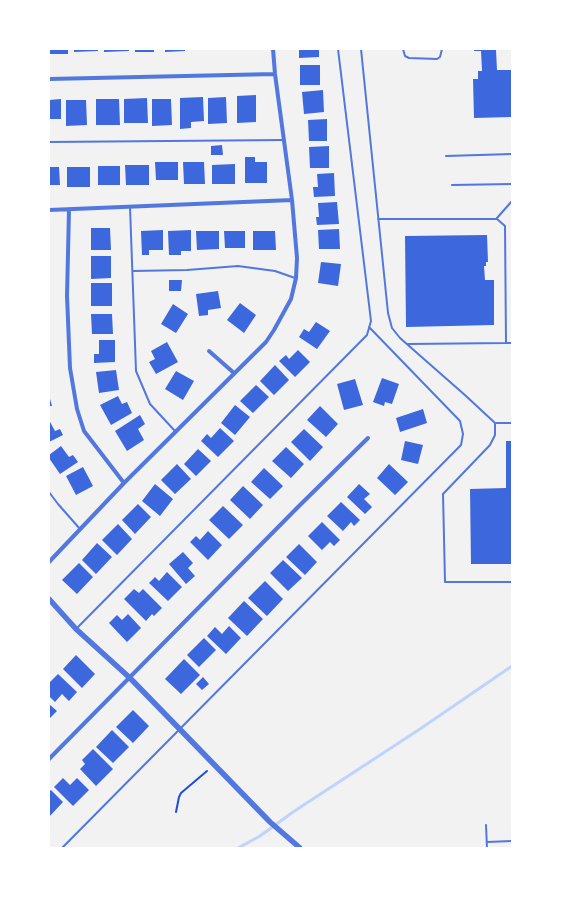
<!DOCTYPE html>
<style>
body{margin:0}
#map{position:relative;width:561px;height:897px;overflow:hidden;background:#f2f2f2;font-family:"Work Sans",sans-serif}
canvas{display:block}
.frame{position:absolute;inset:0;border:50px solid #fff;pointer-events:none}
</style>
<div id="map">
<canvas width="561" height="897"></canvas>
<div class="frame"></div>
</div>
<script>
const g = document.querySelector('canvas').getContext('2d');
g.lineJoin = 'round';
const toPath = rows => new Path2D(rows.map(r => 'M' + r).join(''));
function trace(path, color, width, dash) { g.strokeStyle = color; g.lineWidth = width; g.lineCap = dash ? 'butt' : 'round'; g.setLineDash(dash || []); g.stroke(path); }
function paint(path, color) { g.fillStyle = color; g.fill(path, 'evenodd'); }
trace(toPath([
 [238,848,260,836,293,812,420,729,512,666]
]), '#bfd3fe', 3);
paint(toPath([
 [49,49,68,49,68,54,49,54],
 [74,49,98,49,98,51,74,52],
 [104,49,129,49,129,51,104,52],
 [135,49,154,49,154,52,135,52],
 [165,49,185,49,185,51,165,52],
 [299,49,319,49,319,57,299,58],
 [474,49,496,50,497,70,512,70,512,117,474,118,473,79,478,79,478,71,482,71,481,51,474,51],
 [300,65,320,65,320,85,300,85],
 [323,90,324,112,304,114,302,92],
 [256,95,256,122,237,123,237,96],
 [203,97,204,121,191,122,191,128,180,129,180,98],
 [226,97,227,123,208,124,208,98],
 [147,98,148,123,124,123,124,99],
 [61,99,61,119,49,119,49,100],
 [96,99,119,99,120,125,96,125],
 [152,99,171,99,172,125,152,126],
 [66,100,86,100,87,125,66,126],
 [327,119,327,141,309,141,308,120],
 [222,145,223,155,211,155,211,146],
 [329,146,329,168,310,168,309,147],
 [245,157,255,157,255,162,267,162,267,183,245,183],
 [155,162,178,162,178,180,156,180],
 [183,162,204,162,205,184,184,184],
 [235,164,235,184,212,184,212,165],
 [125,165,149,165,149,185,126,185],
 [98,166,120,166,120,185,98,185],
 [49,167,59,167,60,185,49,185],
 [67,167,90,167,90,187,67,187],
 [334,173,335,196,314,197,313,187,318,187,317,174],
 [337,202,339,224,317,225,316,217,319,217,318,203],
 [91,228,110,228,111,250,91,250],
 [339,229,340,249,319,249,318,230],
 [163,230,163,250,149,250,149,255,142,255,141,231],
 [191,230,191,251,181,251,181,255,169,255,168,231],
 [196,231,219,231,219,249,197,250],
 [224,231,245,231,245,248,225,248],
 [253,231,275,231,276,250,253,250],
 [487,235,488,262,486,262,486,266,484,266,485,280,494,280,494,325,406,327,405,236],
 [91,256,111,256,111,278,91,279],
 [321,262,341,264,338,286,318,283],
 [169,280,182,280,181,291,169,291],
 [91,283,112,283,112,306,91,306],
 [218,291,221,308,208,310,208,315,199,316,196,294],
 [240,303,256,315,244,333,227,320],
 [173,304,188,314,176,333,161,324],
 [91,314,112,314,113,334,92,334],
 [316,322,330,331,317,349,299,337,304,329,309,332],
 [99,340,115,340,115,362,94,363,94,354,99,354],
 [167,342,178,362,156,374,149,362,155,359,151,351],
 [298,350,310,362,295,377,279,361,286,355,289,359],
 [275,365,289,380,274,395,260,381],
 [116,370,119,390,99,393,96,372],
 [176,371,194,381,183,400,165,389],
 [382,378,399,384,392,404,385,402,384,406,373,402],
 [355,379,363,405,344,410,337,384],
 [256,385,269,397,253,413,240,401],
 [49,395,52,406,49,406],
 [118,396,122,404,127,402,132,413,111,425,100,405],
 [235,405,250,417,235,435,221,423],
 [320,406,338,424,326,437,307,420],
 [423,409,427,423,400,432,396,418],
 [140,415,145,424,138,429,144,440,127,451,115,431],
 [49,420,55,431,60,429,63,435,49,442],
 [220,428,234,441,218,457,201,441,207,434,211,438],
 [304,429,323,447,310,461,291,442],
 [405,441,423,445,418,464,401,460],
 [506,441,512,441,512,564,471,564,470,489,506,488],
 [61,446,69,457,73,455,78,462,60,474,49,458,49,455],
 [286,447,304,464,291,478,272,461],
 [198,449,211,461,196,476,184,464],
 [177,464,191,479,175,494,161,480],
 [389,464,408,482,395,495,377,478],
 [83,467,93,486,76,495,66,476],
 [264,468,283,486,270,499,251,482],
 [155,484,173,499,160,516,142,501],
 [359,484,370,494,364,499,372,507,365,514,347,497],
 [243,486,263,505,250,519,230,500],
 [341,502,360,520,354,526,351,522,343,531,327,516],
 [138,504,151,517,135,534,122,520],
 [223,506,243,525,229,539,209,520],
 [322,522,340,540,334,546,330,542,322,550,308,536],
 [118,524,132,539,117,555,102,540],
 [208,531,222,545,208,560,190,542,196,536,200,540],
 [97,543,112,557,96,574,82,560],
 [299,544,317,562,305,575,286,557],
 [183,552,193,563,188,568,195,576,186,584,169,564],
 [283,560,302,578,288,591,270,573],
 [79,563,93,577,77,594,62,580],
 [167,572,182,587,168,601,149,583,155,577,159,581],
 [265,581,283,599,267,616,248,598],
 [134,589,139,593,143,589,162,608,154,616,152,614,146,621,124,599],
 [244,601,263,619,247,636,228,618],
 [128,614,141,628,127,642,109,623,117,615,122,620],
 [229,626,241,638,226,654,207,636,215,627,222,634],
 [204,638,216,650,199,667,187,655],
 [76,655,95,674,82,688,63,669],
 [184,659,200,675,181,694,165,679],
 [58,674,77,692,69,701,62,694,55,702,49,696,49,683],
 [203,677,209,684,202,690,196,684],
 [49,704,57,711,49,719],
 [133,710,149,726,133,743,116,727],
 [112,730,129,747,113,763,96,747],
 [93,749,113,769,96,786,80,769,85,764,82,760],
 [63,778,70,785,77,778,89,790,73,806,54,787],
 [51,790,63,802,49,817,49,792]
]), '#3d67dc');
trace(toPath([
 [176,812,179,797,181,793,207,771]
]), '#1d4ed8', 2);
trace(toPath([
 [361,49,388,313,392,328,400,338,466,396,495,423],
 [403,49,405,56,409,58,437,59,440,57,442,49],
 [49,142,284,140],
 [446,156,512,154],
 [452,185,512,184],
 [130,207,136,371,150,404,175,431],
 [497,218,512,201],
 [378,219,497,219,505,226,506,343,408,344],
 [133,271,187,270,238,266,275,271,295,278],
 [506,343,512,343],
 [512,423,495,423,495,435,490,445,443,494,445,582,512,582],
 [49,492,58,504,80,529],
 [77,628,367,335,371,321,338,49],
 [486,825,487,848],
 [487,842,512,841],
 [62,848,461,445,463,434,460,421,369,327]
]), '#5277de', 2);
trace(toPath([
 [49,79,275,74],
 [49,210,292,200],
 [69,210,67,296,70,368,77,409,84,431,124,483],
 [209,351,234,373],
 [49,562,124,483,266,342,274,330,291,299,296,278,297,258,292,200,275,74,273,49],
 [49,759,298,507,368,438]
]), '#5277de', 4);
trace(toPath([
 [49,599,76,629,130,678,270,822,300,848]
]), '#5277de', 5.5);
</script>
